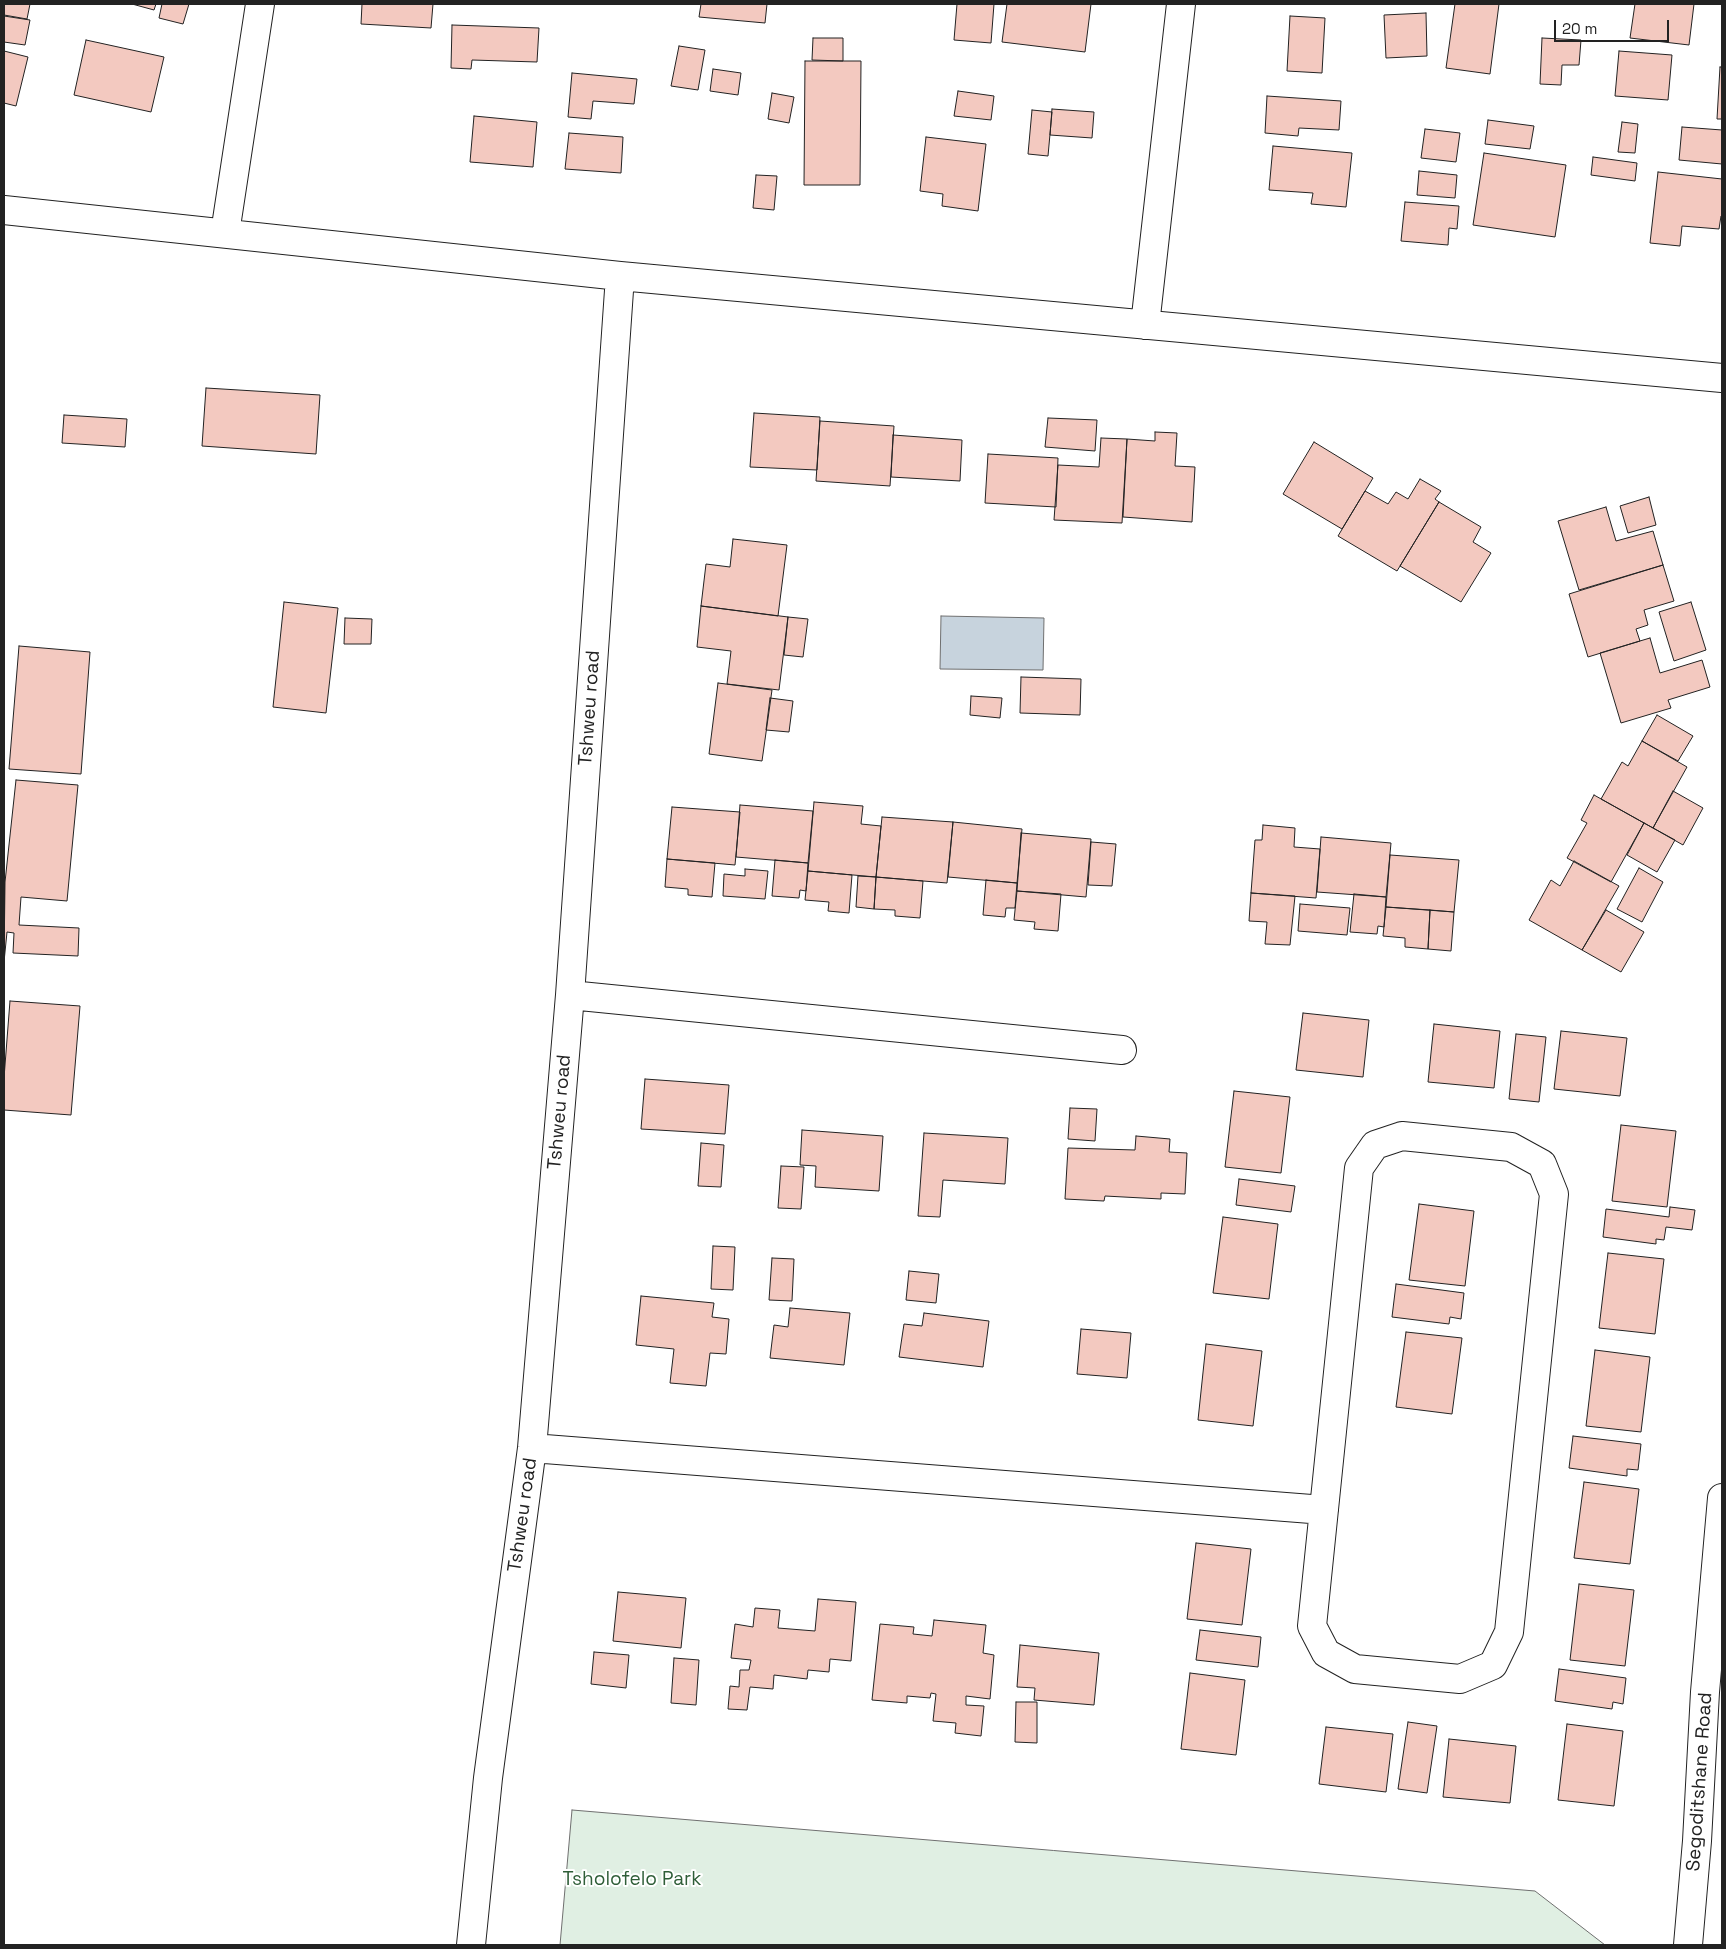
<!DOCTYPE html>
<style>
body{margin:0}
#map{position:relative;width:1726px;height:1949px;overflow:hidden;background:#fff;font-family:"Space Grotesk",sans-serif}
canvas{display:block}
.frame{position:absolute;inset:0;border:5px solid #222;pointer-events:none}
.scale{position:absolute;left:1554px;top:20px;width:115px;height:22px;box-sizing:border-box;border:2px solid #222;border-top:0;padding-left:6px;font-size:15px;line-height:18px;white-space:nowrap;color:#222;-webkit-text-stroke:4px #fff;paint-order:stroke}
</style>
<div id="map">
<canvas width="1726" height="1949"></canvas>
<div class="frame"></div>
<div class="scale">20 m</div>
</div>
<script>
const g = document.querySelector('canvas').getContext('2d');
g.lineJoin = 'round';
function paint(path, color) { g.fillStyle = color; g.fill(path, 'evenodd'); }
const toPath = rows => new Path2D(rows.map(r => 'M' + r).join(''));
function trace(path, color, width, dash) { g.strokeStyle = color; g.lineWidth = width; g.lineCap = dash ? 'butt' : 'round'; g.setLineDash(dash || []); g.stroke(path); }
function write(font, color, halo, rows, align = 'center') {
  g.font = font + ' "Space Grotesk",sans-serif'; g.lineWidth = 4; g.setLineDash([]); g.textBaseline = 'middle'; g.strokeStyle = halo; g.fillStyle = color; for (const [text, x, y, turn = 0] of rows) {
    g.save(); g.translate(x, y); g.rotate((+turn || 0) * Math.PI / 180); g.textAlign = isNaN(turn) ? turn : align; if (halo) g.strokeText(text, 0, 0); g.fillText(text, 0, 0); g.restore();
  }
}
const green = toPath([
 [572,1810,1535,1891,1605,1945,560,1945,572,1810]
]);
paint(green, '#e0efe3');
trace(green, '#6f6f6f', 1);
const water = toPath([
 [941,616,1044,618,1043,670,940,669,941,616]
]);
paint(water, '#c7d3dd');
trace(water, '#6f6f6f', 1);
const building = toPath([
 [4,4,30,4,27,19,4,15,4,4],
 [132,4,156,4,154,10,132,4],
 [162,4,189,4,183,24,159,18,162,4],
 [362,4,433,4,431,28,361,24,362,4],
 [701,4,767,4,765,23,699,17,701,4],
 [957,4,994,4,991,43,954,40,957,4],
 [1007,4,1091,4,1085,52,1002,42,1007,4],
 [1455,4,1499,4,1490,74,1446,68,1455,4],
 [1635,4,1694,4,1689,45,1630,38,1635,4],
 [1426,13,1427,56,1386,58,1384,15,1426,13],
 [4,16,30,20,25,45,4,42,4,16],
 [1290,16,1325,18,1322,73,1287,71,1290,16],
 [452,25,539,28,537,62,472,60,471,69,451,68,452,25],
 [813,38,843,38,843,61,812,60,813,38],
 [1542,38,1581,40,1579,65,1562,65,1561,85,1540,84,1542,38],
 [86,40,164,57,151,112,74,95,86,40],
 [679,46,705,50,698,90,671,86,679,46],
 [4,51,28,57,16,106,4,103,4,51],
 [1619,51,1672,55,1668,100,1615,96,1619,51],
 [805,61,861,61,860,185,804,185,805,61],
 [1720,67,1722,67,1722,119,1717,119,1720,67],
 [713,69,741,73,738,95,710,91,713,69],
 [572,73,637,79,634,104,593,101,591,119,568,117,572,73],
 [958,91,994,96,991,120,954,116,958,91],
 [772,93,794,97,789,123,768,119,772,93],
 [1267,96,1341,101,1339,130,1299,128,1298,136,1265,133,1267,96],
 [1052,109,1094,112,1092,138,1050,135,1052,109],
 [1032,110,1052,112,1048,156,1028,154,1032,110],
 [474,116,537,122,533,167,470,162,474,116],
 [1488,120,1534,126,1530,149,1485,144,1488,120],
 [1622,122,1638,124,1635,153,1618,152,1622,122],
 [1682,127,1722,130,1722,164,1679,160,1682,127],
 [1425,129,1460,133,1456,162,1421,158,1425,129],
 [569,133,623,137,621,173,565,169,569,133],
 [926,137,986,144,978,211,942,206,943,194,920,191,926,137],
 [1273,146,1352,153,1346,207,1311,204,1313,193,1269,190,1273,146],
 [1484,153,1566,165,1555,237,1473,225,1484,153],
 [1593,157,1637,163,1635,181,1591,175,1593,157],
 [1419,171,1457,175,1455,198,1417,195,1419,171],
 [1658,172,1722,179,1722,216,1721,216,1719,229,1682,226,1680,246,1650,243,1658,172],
 [756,175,777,176,774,210,753,208,756,175],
 [1405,202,1459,206,1457,229,1449,228,1448,245,1401,241,1405,202],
 [206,388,320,395,316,454,202,446,206,388],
 [754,413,820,417,817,470,750,467,754,413],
 [64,415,127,419,125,447,62,443,64,415],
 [1048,418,1097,420,1095,451,1045,447,1048,418],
 [820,421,894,426,890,486,816,481,820,421],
 [1155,432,1177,433,1175,466,1195,467,1192,522,1123,517,1127,439,1155,441,1155,432],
 [893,435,962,440,960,481,891,477,893,435],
 [1101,438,1127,439,1122,523,1054,520,1058,465,1099,467,1101,438],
 [1314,442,1373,478,1342,529,1283,494,1314,442],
 [988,454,1058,458,1056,507,985,503,988,454],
 [1420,479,1441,491,1435,499,1439,502,1397,571,1338,536,1365,491,1388,504,1396,492,1408,499,1420,479],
 [1649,497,1656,525,1628,533,1620,506,1649,497],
 [1439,502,1481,527,1473,542,1491,553,1461,602,1400,566,1439,502],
 [1606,507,1616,541,1653,531,1663,565,1579,590,1558,521,1606,507],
 [733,539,787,545,778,616,701,606,706,564,730,567,733,539],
 [1663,565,1674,601,1644,610,1648,625,1636,629,1640,641,1588,657,1569,594,1663,565],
 [284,602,338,608,326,713,273,707,284,602],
 [1691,602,1706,650,1674,661,1659,612,1691,602],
 [701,606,788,617,779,690,727,684,731,651,697,647,701,606],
 [788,617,808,619,803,657,784,655,788,617],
 [345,618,372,619,371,644,344,644,345,618],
 [1650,638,1660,673,1702,660,1710,687,1668,700,1671,708,1621,723,1600,653,1650,638],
 [19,646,90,652,81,774,9,769,19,646],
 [1021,677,1081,679,1080,715,1020,713,1021,677],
 [718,683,772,690,762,761,709,754,718,683],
 [971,696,1002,698,1000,718,970,715,971,696],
 [770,698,793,701,789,732,766,730,770,698],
 [1657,715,1693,736,1678,761,1642,741,1657,715],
 [1642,741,1687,767,1653,828,1601,799,1622,762,1628,766,1642,741],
 [16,780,78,785,67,901,21,897,19,925,79,928,78,956,13,953,14,933,7,932,4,962,5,882,16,780],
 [1673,791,1703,808,1683,845,1653,828,1673,791],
 [1594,795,1644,823,1611,882,1567,858,1587,823,1581,820,1594,795],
 [814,802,863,806,861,824,881,826,876,877,808,871,814,802],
 [740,805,813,811,808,863,736,857,740,805],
 [672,807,740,812,735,865,667,859,672,807],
 [882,817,953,822,947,883,876,877,882,817],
 [953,822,1022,829,1017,883,948,877,953,822],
 [1644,823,1675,840,1657,872,1627,855,1644,823],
 [1263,825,1295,828,1294,847,1320,849,1316,898,1251,893,1255,840,1262,840,1263,825],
 [1021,833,1091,839,1086,897,1017,891,1021,833],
 [1321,837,1391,843,1386,897,1317,892,1321,837],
 [1091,842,1116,844,1112,886,1088,885,1091,842],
 [1390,855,1459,860,1454,912,1386,907,1390,855],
 [667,859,715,863,712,897,688,895,688,889,665,887,667,859],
 [775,860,808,863,806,891,800,890,799,898,772,896,775,860],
 [1574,861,1619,886,1582,950,1529,920,1551,880,1560,886,1574,861],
 [1639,868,1663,882,1642,922,1617,909,1639,868],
 [745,869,768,871,765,899,723,896,724,874,745,876,745,869],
 [808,871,852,875,849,913,828,911,829,902,805,900,808,871],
 [858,876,876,877,874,909,856,907,858,876],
 [876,877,923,881,920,918,895,916,895,910,874,909,876,877],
 [986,880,1017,883,1015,908,1006,908,1005,917,983,915,986,880],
 [1017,891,1061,894,1058,931,1034,929,1035,922,1014,920,1017,891],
 [1251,893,1295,896,1290,945,1265,944,1267,922,1249,921,1251,893],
 [1354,894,1386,897,1384,927,1378,926,1377,934,1350,932,1354,894],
 [1300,904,1350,908,1347,935,1298,931,1300,904],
 [1386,907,1430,910,1428,949,1405,947,1405,938,1383,936,1386,907],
 [1430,910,1454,912,1451,951,1428,949,1430,910],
 [1606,910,1644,932,1621,972,1582,950,1606,910],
 [10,1001,80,1006,71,1115,4,1110,4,1078,10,1001],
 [1303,1013,1369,1020,1363,1077,1296,1070,1303,1013],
 [1434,1024,1500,1031,1494,1088,1428,1082,1434,1024],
 [1561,1031,1627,1038,1620,1096,1554,1089,1561,1031],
 [1516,1034,1546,1037,1539,1102,1509,1099,1516,1034],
 [645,1079,729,1085,725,1134,641,1129,645,1079],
 [1234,1091,1290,1097,1281,1173,1225,1167,1234,1091],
 [1070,1108,1097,1109,1095,1141,1068,1139,1070,1108],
 [1621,1125,1676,1131,1667,1207,1612,1201,1621,1125],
 [802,1130,883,1136,879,1191,815,1187,816,1166,800,1165,802,1130],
 [924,1133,1008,1138,1005,1184,943,1180,940,1217,918,1216,924,1133],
 [1136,1136,1170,1139,1169,1152,1187,1153,1185,1194,1161,1193,1161,1199,1105,1196,1104,1201,1065,1199,1068,1148,1135,1150,1136,1136],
 [701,1143,724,1145,721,1187,698,1186,701,1143],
 [781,1166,804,1167,801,1209,778,1208,781,1166],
 [1239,1179,1295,1186,1291,1212,1236,1205,1239,1179],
 [1419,1204,1474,1211,1465,1286,1409,1280,1419,1204],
 [1670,1207,1695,1210,1692,1230,1666,1227,1664,1240,1656,1239,1656,1244,1603,1237,1606,1209,1669,1217,1670,1207],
 [1223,1217,1278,1224,1269,1299,1213,1293,1223,1217],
 [713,1246,735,1247,733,1290,711,1289,713,1246],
 [1608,1253,1664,1259,1655,1334,1599,1328,1608,1253],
 [772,1258,794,1259,792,1301,769,1300,772,1258],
 [909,1271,939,1274,936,1303,906,1300,909,1271],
 [1396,1284,1464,1293,1461,1319,1450,1317,1449,1324,1392,1317,1396,1284],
 [641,1296,714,1303,712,1317,729,1319,726,1354,710,1353,706,1386,670,1383,674,1349,636,1345,641,1296],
 [790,1308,850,1313,844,1365,770,1358,774,1325,788,1327,790,1308],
 [924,1313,989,1321,983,1367,899,1357,904,1324,922,1326,924,1313],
 [1081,1329,1131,1333,1127,1378,1077,1374,1081,1329],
 [1406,1332,1462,1338,1452,1414,1396,1407,1406,1332],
 [1206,1344,1262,1351,1253,1426,1198,1420,1206,1344],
 [1595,1350,1650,1357,1641,1432,1586,1426,1595,1350],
 [1573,1436,1641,1444,1638,1470,1627,1469,1627,1476,1569,1468,1573,1436],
 [1584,1482,1639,1489,1630,1564,1574,1558,1584,1482],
 [1196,1543,1251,1549,1242,1625,1187,1619,1196,1543],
 [1579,1584,1634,1590,1625,1666,1570,1660,1579,1584],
 [618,1592,686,1598,681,1648,613,1641,618,1592],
 [818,1599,856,1602,851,1661,830,1659,829,1672,808,1670,807,1679,774,1675,773,1689,750,1687,747,1710,728,1709,730,1686,739,1687,740,1670,749,1670,751,1660,731,1658,735,1624,753,1627,755,1608,780,1610,778,1628,815,1631,818,1599],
 [934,1620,986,1625,983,1653,994,1655,990,1699,966,1696,966,1705,984,1706,981,1736,955,1733,956,1723,933,1721,936,1694,931,1693,930,1698,907,1696,907,1703,872,1700,880,1624,914,1627,913,1634,932,1636,934,1620],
 [1200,1630,1261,1637,1258,1667,1196,1660,1200,1630],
 [1020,1645,1099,1653,1094,1705,1034,1700,1035,1688,1017,1687,1020,1645],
 [594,1652,629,1655,626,1688,591,1684,594,1652],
 [674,1658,699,1660,696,1705,671,1703,674,1658],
 [1559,1669,1626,1678,1623,1704,1613,1702,1612,1709,1555,1701,1559,1669],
 [1190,1673,1245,1680,1236,1755,1181,1749,1190,1673],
 [1016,1702,1037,1702,1037,1743,1015,1742,1016,1702],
 [1408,1722,1437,1726,1427,1793,1398,1789,1408,1722],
 [1567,1724,1623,1731,1614,1806,1558,1800,1567,1724],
 [1326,1727,1393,1734,1386,1792,1319,1784,1326,1727],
 [1449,1739,1516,1746,1510,1803,1443,1797,1449,1739]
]);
paint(building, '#f3c9c0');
trace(building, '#222', 1);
const street = toPath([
 [4,210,620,276,1722,378],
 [225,233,260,4],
 [1145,325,1181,4],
 [570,995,1122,1050],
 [1402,1136,1511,1147,1542,1164,1554,1194,1509,1632,1493,1665,1460,1679,1355,1669,1326,1653,1312,1626,1359,1168,1375,1145,1402,1136],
 [532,1448,1324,1510],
 [471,1945,488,1778,532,1448,570,995,620,276]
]);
const secondary = toPath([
 [1688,1945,1697,1841,1705,1692,1722,1498]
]);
trace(street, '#222', 30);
trace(secondary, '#222', 30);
trace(street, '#fff', 28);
trace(secondary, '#fff', 28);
write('19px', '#222', '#fff', [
 ["Tshweu road",590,708,-86],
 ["Tshweu road",560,1112,-85],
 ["Tshweu road",523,1515,-82],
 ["Segoditshane Road",1700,1782,-86]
]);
write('19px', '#2f5e38', '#fff', [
 ["Tsholofelo Park",632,1880]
]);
</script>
